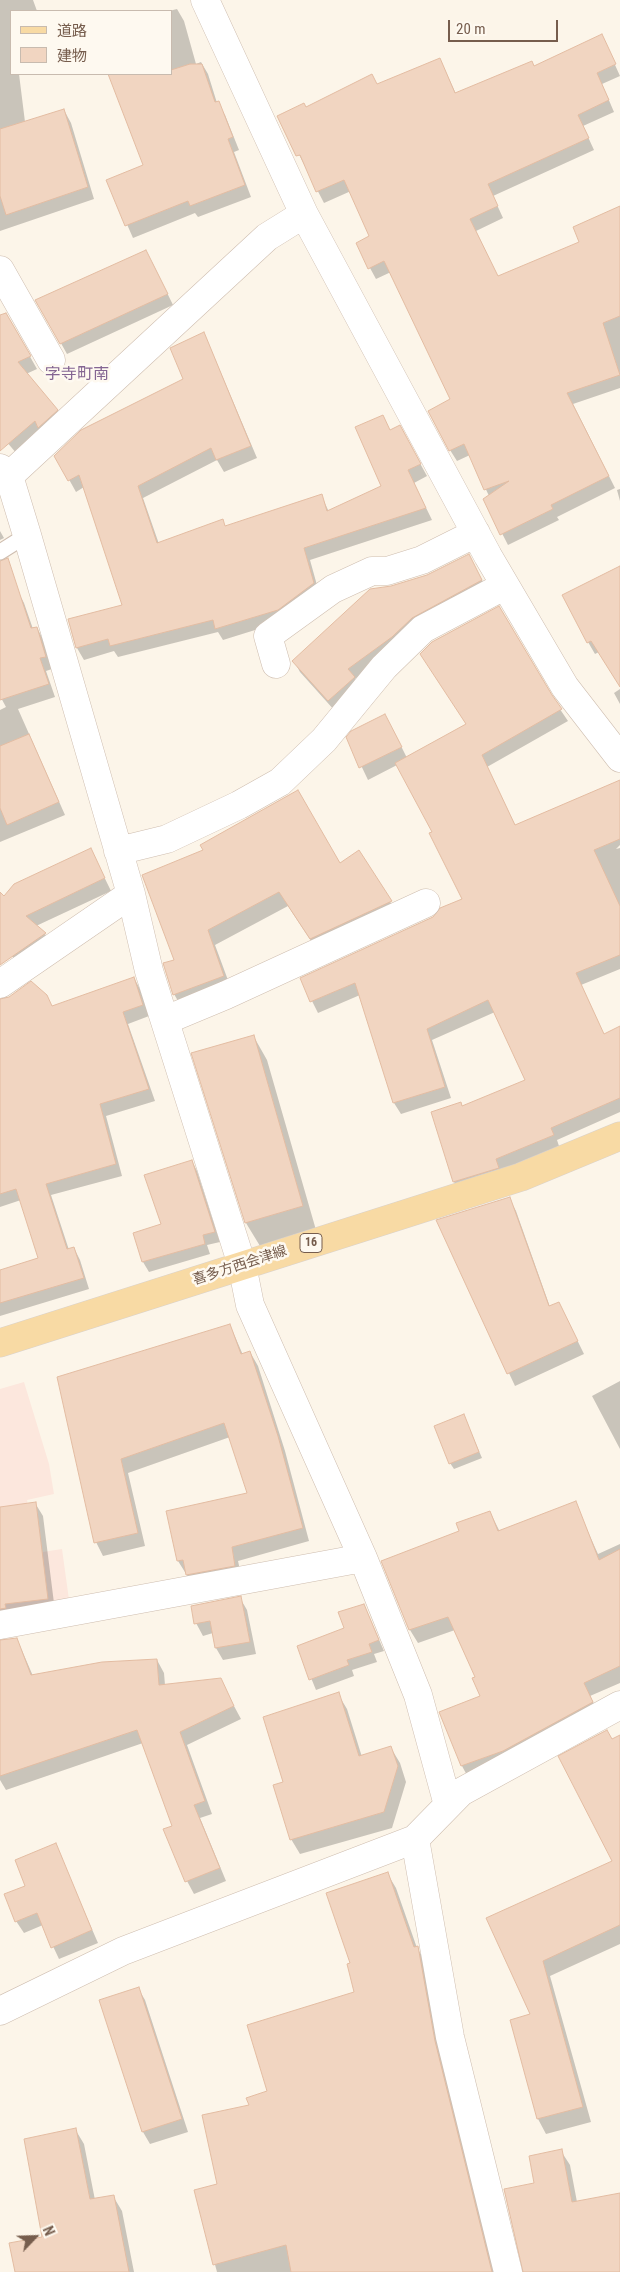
<!DOCTYPE html>
<meta charset="utf-8">
<style>
body{margin:0}
#map{position:relative;width:620px;height:2272px;overflow:hidden;background:#fcf5e9;font-family:"Roboto Condensed","Noto Sans JP",sans-serif}
canvas{display:block}
.legend{position:absolute;left:10px;top:10px;width:162px;height:65px;box-sizing:border-box;background:#fef9f0;border:1px solid #c8bbaf;margin:0;padding:6px 9px;list-style:none;font-size:15px;color:#765d4d}
.legend li{display:flex;align-items:center;gap:10px;height:25px}
.legend b{width:25px;border:1px solid #c8bbaf}
.north{position:absolute;left:10px;top:2212px;width:50px;height:50px;-webkit-text-stroke:4px #fef9f0;paint-order:stroke;rotate:66deg;font-size:14px;font-weight:700;line-height:20px;text-align:center;color:#765d4d}
.north::after{content:'';display:block;margin:auto;width:18px;height:22px;background:#765d4d;clip-path:polygon(50% 0,100% 100%,50% 72%,0 100%)}
.scale{position:absolute;left:448px;top:20px;width:110px;height:22px;box-sizing:border-box;border:2px solid #765d4d;border-top:0;padding-left:6px;font-size:15px;line-height:18px;white-space:nowrap;color:#765d4d;-webkit-text-stroke:4px #fef9f0;paint-order:stroke}
</style>
<div id="map">
<canvas width="620" height="2272"></canvas>
<ul class="legend">
<li><b style="height:6px;background:#f8daa4"></b>道路</li>
<li><b style="height:14px;background:#f1d5c1"></b>建物</li>
</ul>
<div class="north">N</div>
<div class="scale">20 m</div>
</div>
<script>
const g = document.querySelector('canvas').getContext('2d');
g.lineJoin = 'round';
function paint(path, color) { g.fillStyle = color; g.fill(path, 'evenodd'); }
const toPath = rows => new Path2D(rows.map(r => 'M' + r).join(''));
function trace(path, color, width, dash) { g.strokeStyle = color; g.lineWidth = width; g.lineCap = dash ? 'butt' : 'round'; g.setLineDash(dash || []); g.stroke(path); }
function write(font, color, halo, rows, align = 'center') {
  g.font = font + ' "Roboto Condensed","Noto Sans JP",sans-serif'; g.lineWidth = 5; g.setLineDash([]); g.textBaseline = 'middle'; g.strokeStyle = halo; g.fillStyle = color; for (const [text, x, y, turn = 0] of rows) {
    g.save(); g.translate(x, y); g.rotate((+turn || 0) * Math.PI / 180); g.textAlign = isNaN(turn) ? turn : align; if (halo) g.strokeText(text, 0, 0); g.fillText(text, 0, 0); g.restore();
  }
}
paint(toPath([
 [24,1382,49,1464,54,1494,27,1500,36,1553,62,1549,70,1607,0,1620,0,1389]
]), '#fce7dd');
paint(toPath([
 [0,0,33,0,37,11,11,11,11,74,19,74,25,122,64,110,71,123,94,199,0,231],
 [177,9,184,21,196,64,201,62,208,74,217,103,225,115,239,150,234,152,251,197,198,217,195,213,133,238,108,181,145,166,109,74,171,74,171,11,169,11],
 [602,36,620,76,602,84,614,112,583,126,594,150,493,196,503,218,476,231,498,277,581,242,575,228,620,206,620,388,573,404,615,488,557,517,559,520,508,545,485,500,489,496,470,455,457,461,450,450,451,400,391,272,376,279,370,268,371,237,351,191,324,203,279,116,377,85,440,59,456,94,534,68],
 [152,262,173,305,67,354,37,300],
 [6,314,37,369,26,374,57,410,64,423,17,454,0,434,0,317],
 [204,333,257,458,224,472,217,460,143,498,159,544,225,527,321,495,329,512,382,487,382,416,390,431,406,438,427,476,414,483,432,520,310,560,320,596,284,621,223,640,218,632,118,657,114,651,84,660,77,648,69,620,124,606,84,487,76,492,56,456,184,380],
 [620,489,620,501,617,490],
 [0,531,4,538,0,540],
 [475,567,488,591,398,648,355,679,360,689,335,711,300,672,294,661,392,587],
 [620,567,620,686,599,652,595,654,588,642],
 [17,590,24,603,33,629,37,628,44,641,52,669,46,671,55,697,18,709,65,815,0,842,0,710,6,707,0,696,0,596],
 [620,689,620,704,614,693],
 [551,696,568,721,487,767,516,827,620,788,620,845,616,849,620,848,620,969,581,985,604,1035,620,1027,620,1112,557,1140,559,1146,461,1193,454,1182,432,1113,462,1108,527,1081,495,1012,432,1040,451,1098,401,1114,394,1103,360,995,318,1013,301,979,433,918,463,900,433,832,397,765,368,780,348,738,392,728,407,758],
 [205,850,339,864,359,852,399,916,319,953,288,906,215,945,232,991,182,1008,174,994,175,961],
 [93,854,111,891,36,926,45,934,52,946,23,966,0,946,0,903],
 [134,978,140,989,149,1016,128,1024,155,1101,106,1116,122,1176,51,1195,69,1250,74,1248,80,1260,89,1289,0,1316,0,1271,40,1259,21,1200,0,1207,0,1030],
 [254,1037,267,1060,316,1230,260,1246,246,1223],
 [192,1161,197,1171,220,1242,207,1245,210,1254,149,1272,143,1262,134,1234,162,1225],
 [509,1198,516,1211,550,1307,559,1303,584,1354,515,1386,438,1221],
 [230,1325,243,1355,250,1352,258,1366,285,1451,309,1541,238,1561,242,1579,195,1588,178,1561,249,1494,230,1437,128,1473,145,1546,103,1556,96,1542,58,1378],
 [620,1381,620,1449,592,1396],
 [464,1416,482,1458,454,1469,450,1463],
 [35,1503,43,1516,55,1611,0,1625,0,1508],
 [575,1503,598,1554,620,1544,620,1683,590,1696,600,1715,469,1779,462,1766,481,1697,477,1678,455,1630,418,1643,410,1630,383,1562,461,1532,490,1512,500,1532],
 [240,1598,247,1610,256,1654,223,1660,216,1648,213,1633,203,1636,196,1623],
 [364,1605,384,1651,374,1654,377,1662,352,1670,354,1676,316,1690,298,1646,345,1629],
 [17,1639,33,1676,157,1660,164,1673,165,1685,227,1693,241,1719,187,1745,212,1814,200,1818,226,1881,194,1894,187,1881,173,1827,143,1743,6,1790,0,1780,0,1641],
 [338,1694,347,1709,362,1757,391,1748,400,1763,406,1782,392,1828,300,1854,291,1839],
 [620,1737,620,1944,550,1976,591,2122,546,2134,538,2119,531,2015,488,1919,613,1862,613,1741],
 [55,1844,98,1943,59,1959,43,1925,24,1933,16,1921,27,1887],
 [387,1873,396,1888,417,1948,426,1962,496,2272,217,2272,195,2191,219,2185,251,2106,269,2091,355,1993,352,1964],
 [138,1988,145,2000,188,2132,150,2144,143,2132],
 [75,2129,84,2144,95,2200,113,2196,122,2211,134,2272,16,2272,44,2238],
 [561,2151,570,2165,577,2202,620,2194,620,2272,524,2272,535,2184]
]), '#0003');
const building = toPath([
 [602,34,616,64,597,73,609,100,578,115,589,138,488,184,498,206,470,219,498,276,579,242,573,227,620,206,620,316,603,323,620,375,567,393,609,476,551,505,553,509,500,535,483,499,509,481,484,490,464,444,449,451,428,411,450,399,384,261,368,269,356,243,369,236,344,180,316,192,300,155,296,156,277,116,304,103,306,107,372,74,377,84,440,58,455,93,532,61,534,66,602,34],
 [190,64,202,64,215,102,219,101,233,137,228,139,245,185,190,206,188,201,125,226,106,180,143,165,108,74,171,74,171,70,190,64],
 [64,109,88,187,6,215,0,196,0,129,64,109],
 [146,250,168,294,60,344,35,300,146,250],
 [6,313,31,356,18,362,58,410,38,428,35,421,0,451,0,315,6,313],
 [204,332,251,446,216,460,211,448,138,486,157,543,223,519,225,526,322,494,327,511,381,486,355,427,383,415,390,430,400,425,421,464,408,470,426,508,304,548,314,583,278,610,215,629,213,620,110,646,108,639,76,648,68,619,122,605,79,475,68,481,54,456,81,430,183,379,170,348,204,332],
 [469,554,482,580,412,618,392,637,348,669,355,677,328,701,292,661,370,589,391,586,427,575,469,554],
 [8,558,31,628,37,627,46,657,40,658,49,684,0,700,0,561,8,558],
 [620,566,620,687,591,641,587,643,562,595,620,566],
 [499,606,552,695,562,709,482,755,515,825,620,780,620,839,594,850,620,906,620,955,576,973,604,1034,620,1026,620,1098,551,1128,554,1135,496,1159,499,1168,453,1182,431,1112,461,1102,462,1106,525,1080,488,1000,427,1029,445,1087,393,1103,355,983,310,1002,300,978,433,917,440,908,462,899,429,833,432,832,395,763,466,724,420,654,432,642,499,606],
 [385,714,402,747,359,768,346,737,351,731,385,714],
 [29,734,59,802,7,825,0,808,0,746,29,734],
 [298,790,340,863,359,850,392,901,310,939,279,892,208,930,224,976,173,995,163,963,174,960,142,875,203,850,200,845,298,790],
 [91,848,105,878,26,916,46,933,0,965,0,892,4,896,14,884,91,848],
 [134,977,143,1005,123,1012,149,1089,100,1104,116,1164,46,1184,67,1249,74,1247,84,1278,0,1303,0,1270,38,1258,16,1189,0,1194,0,999,9,997,31,981,47,995,52,1006,134,977],
 [254,1035,303,1206,245,1223,191,1053,254,1035],
 [192,1160,215,1232,203,1235,205,1244,142,1262,133,1233,161,1224,144,1175,192,1160],
 [510,1197,549,1306,559,1302,578,1341,507,1374,436,1220,510,1197],
 [230,1324,241,1354,250,1351,278,1436,303,1528,232,1547,235,1566,186,1575,183,1560,177,1561,166,1511,247,1493,224,1423,121,1459,138,1533,94,1543,57,1377,230,1324],
 [464,1414,479,1452,449,1464,434,1426,464,1414],
 [576,1501,599,1560,620,1549,620,1666,584,1683,593,1702,503,1751,461,1766,439,1712,480,1696,472,1678,475,1677,448,1617,409,1630,381,1561,459,1531,456,1523,490,1511,498,1531,576,1501],
 [36,1502,48,1599,5,1604,6,1608,0,1609,0,1507,36,1502],
 [241,1596,250,1642,215,1648,210,1621,194,1624,191,1606,241,1596],
 [364,1604,379,1640,369,1644,372,1652,347,1660,349,1665,309,1680,297,1646,344,1628,338,1612,364,1604],
 [17,1638,31,1675,102,1662,157,1659,159,1685,221,1678,234,1706,180,1732,205,1801,194,1805,220,1868,185,1882,163,1829,172,1826,137,1730,0,1776,0,1640,17,1638],
 [339,1692,359,1756,391,1746,398,1766,384,1812,290,1840,273,1785,283,1782,263,1717,339,1692],
 [607,1730,612,1739,620,1735,620,1925,543,1961,583,2107,537,2119,510,2020,530,2014,486,1918,612,1861,558,1756,607,1730],
 [56,1843,92,1930,51,1948,37,1913,15,1922,4,1894,25,1886,15,1860,56,1843],
 [388,1872,414,1947,418,1946,435,2041,492,2272,291,2272,286,2245,213,2265,194,2190,217,2184,202,2115,249,2105,246,2098,267,2091,247,2025,354,1992,347,1964,350,1963,326,1893,388,1872],
 [139,1987,182,2119,142,2132,99,2000,139,1987],
 [76,2128,90,2199,114,2195,129,2272,15,2272,9,2243,42,2237,24,2139,76,2128],
 [562,2149,572,2202,620,2193,620,2272,523,2272,504,2189,534,2183,529,2156,562,2149]
]);
paint(building, '#f1d5c1');
trace(building, '#e3bca2', 1);
const service = toPath([
 [0,552,27,535]
]);
const minor = toPath([
 [205,0,304,214,488,556,565,687,620,758],
 [0,270,51,360],
 [0,468,9,476,27,535,131,894,149,971,242,1265,250,1305,363,1558,418,1695,448,1805],
 [9,476,267,237,304,214],
 [276,664,268,636,333,589,372,571,387,571,422,560,476,533],
 [118,851,167,839,239,805,280,782,324,740,384,667,423,629,504,586],
 [0,984,131,894],
 [166,1020,226,995,426,903],
 [0,1625,363,1558],
 [415,1839,450,2037,508,2272],
 [0,2011,123,1951,415,1839,461,1792,620,1705]
]);
const primary = toPath([
 [0,1343,521,1177,620,1136]
]);
trace(service, '#cebdaf', 17);
trace(minor, '#cebdaf', 29);
trace(primary, '#d9d2cd', 29);
trace(service, '#fff', 15);
trace(minor, '#fff', 28);
trace(primary, '#f8daa4', 28);
for (const [x, y, w] of [
 [311,1243,22]
]) { const box = new Path2D(); box.roundRect(x - w / 2, y - 9.5, w, 19, 4); g.fillStyle = '#fef9f0'; g.fill(box); trace(box, '#765d4d', 1); }
write('bold 12px', '#765d4d', null, [
 ["16",311,1243]
]);
write('14px', '#765d4d', '#fef9f0', [
 ["喜多方西会津線",240,1266,-18]
]);
write('16px', '#846592', '#fef9f0', [
 ["字寺町南",77,375]
]);
</script>
